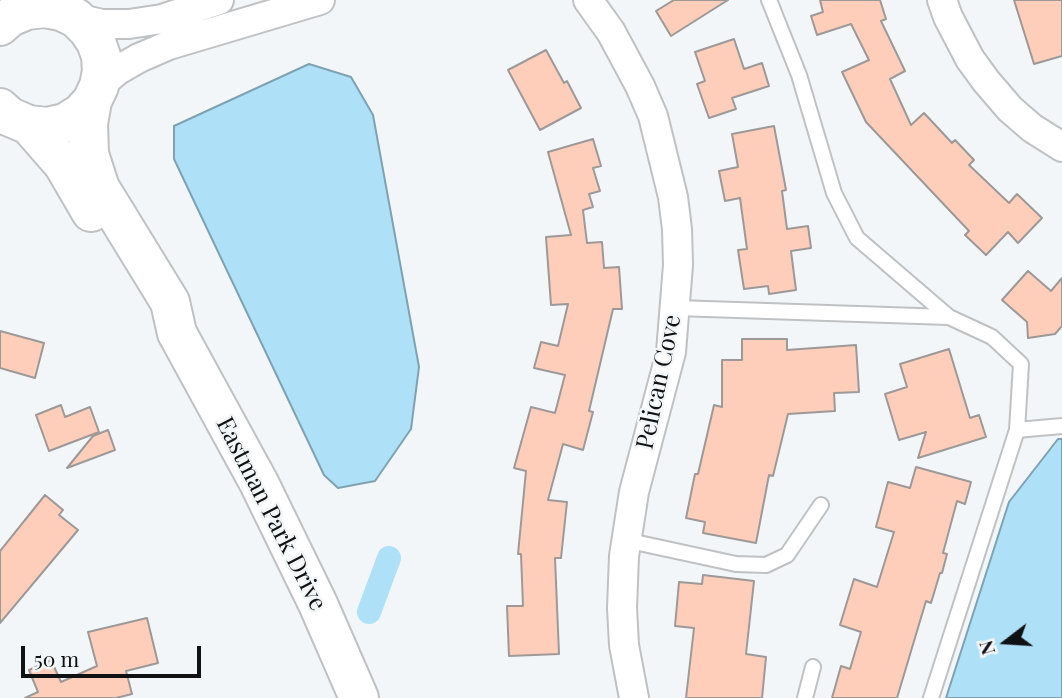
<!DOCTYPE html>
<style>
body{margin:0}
#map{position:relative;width:1062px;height:698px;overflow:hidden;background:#f3f6f8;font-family:"Playfair Display",serif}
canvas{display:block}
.north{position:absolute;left:971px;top:607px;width:70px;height:70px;-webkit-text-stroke:5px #f3f6f8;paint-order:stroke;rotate:253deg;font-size:19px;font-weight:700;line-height:28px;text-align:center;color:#101112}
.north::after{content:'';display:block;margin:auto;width:24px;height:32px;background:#101112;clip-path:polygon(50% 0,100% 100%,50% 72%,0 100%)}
.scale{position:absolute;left:21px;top:646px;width:180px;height:32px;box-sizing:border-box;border:4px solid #101112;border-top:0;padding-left:9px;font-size:21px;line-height:24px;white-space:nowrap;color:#101112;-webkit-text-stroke:5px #f3f6f8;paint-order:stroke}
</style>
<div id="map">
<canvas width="1062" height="698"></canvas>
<div class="north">N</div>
<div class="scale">50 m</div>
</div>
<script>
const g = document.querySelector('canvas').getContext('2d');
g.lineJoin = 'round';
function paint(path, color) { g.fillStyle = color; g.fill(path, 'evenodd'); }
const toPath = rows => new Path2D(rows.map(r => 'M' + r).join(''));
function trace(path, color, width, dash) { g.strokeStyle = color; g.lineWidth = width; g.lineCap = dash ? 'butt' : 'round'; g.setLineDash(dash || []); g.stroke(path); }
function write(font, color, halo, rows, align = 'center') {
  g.font = font + ' "Playfair Display",serif'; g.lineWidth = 5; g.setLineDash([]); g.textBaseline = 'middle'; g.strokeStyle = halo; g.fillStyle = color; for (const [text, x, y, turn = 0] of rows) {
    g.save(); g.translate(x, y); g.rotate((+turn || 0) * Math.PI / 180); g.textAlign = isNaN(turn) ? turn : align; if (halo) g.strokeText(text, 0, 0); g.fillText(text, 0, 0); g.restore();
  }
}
const water = toPath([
 [309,64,351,77,373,115,419,367,411,429,375,481,338,488,324,475,174,159,174,126,309,64],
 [1058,439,1062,439,1062,698,946,698,1009,502,1058,439]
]);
paint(water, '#aee0f8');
trace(water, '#7fa2b3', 2);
trace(toPath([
 [369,612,389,558]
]), '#aee0f8', 24);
const building = toPath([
 [674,0,728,0,671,36,656,11,674,0],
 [820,0,880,0,886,19,881,21,905,71,890,79,911,125,924,113,952,143,955,140,974,160,969,165,1009,203,1017,194,1042,218,1018,243,1008,232,986,255,965,235,969,231,866,122,842,72,869,60,851,24,817,35,811,16,823,12,820,0],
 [1014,0,1062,0,1062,56,1034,64,1014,0],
 [734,39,744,69,762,63,769,86,732,98,736,109,709,118,697,84,705,81,695,52,734,39],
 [546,50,564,83,567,81,581,108,540,130,508,70,546,50],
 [774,126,786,190,782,191,787,229,808,226,811,248,791,251,796,290,769,294,768,286,744,289,738,250,747,249,740,198,725,201,719,171,738,167,732,134,774,126],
 [593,139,601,166,593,168,600,191,589,194,593,207,583,210,587,243,602,242,604,268,619,267,622,309,613,309,589,411,593,412,583,450,563,444,548,500,567,502,561,558,555,558,559,654,509,656,507,606,523,606,521,554,518,554,526,471,514,468,531,407,555,413,565,375,534,368,541,342,558,346,568,304,551,305,546,237,571,235,548,152,593,139],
 [1028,271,1051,291,1062,278,1062,326,1055,334,1028,338,1027,322,1002,300,1028,271],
 [0,331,44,343,35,378,0,368,0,331],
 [742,339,787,339,787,350,856,345,859,392,834,393,835,411,788,414,773,476,769,475,756,543,703,533,705,522,686,518,695,474,698,474,714,405,722,407,722,360,742,360,742,339],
 [949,349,970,418,979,415,986,437,918,458,926,432,899,440,885,394,907,387,900,364,949,349],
 [61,405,65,417,90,407,99,432,49,451,36,415,61,405],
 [108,430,115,450,67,468,93,436,108,430],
 [916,467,971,482,965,504,957,501,943,553,947,554,942,573,940,573,931,603,926,601,897,698,832,698,841,666,850,669,861,632,840,625,854,579,877,587,894,532,876,527,888,482,910,488,916,467],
 [45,495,63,510,59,515,78,530,0,623,0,551,45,495],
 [703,575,754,581,746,654,766,657,762,698,686,698,694,628,675,626,679,582,702,584,703,575],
 [147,618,158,663,126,671,132,694,116,698,25,698,38,692,29,670,51,660,61,682,97,666,88,632,147,618]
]);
paint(building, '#ffcebb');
trace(building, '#9c9998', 2);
const lane = toPath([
 [769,0,799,75,834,193,857,238,949,317,992,337,1021,364,1017,430,931,698],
 [676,308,949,317],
 [1017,430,1062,426],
 [625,540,736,564,766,565,787,555,821,505],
 [805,698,813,667]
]);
const street = toPath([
 [588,0,611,32,640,86,653,116,673,197,677,229,678,265,671,352,634,492,624,556,622,608,624,645,634,698],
 [942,0,948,17,970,59,986,81,1010,109,1032,128,1062,147],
 [76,18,102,24,129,24,162,19,219,0],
 [99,86,118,70,139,58,169,45,320,0]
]);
const secondary = toPath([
 [0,26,10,17,27,10,45,8,61,11,76,18,88,30,96,42,101,56,102,71,99,86,92,101,81,113,65,123,47,127,29,125,10,117,0,108],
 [92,101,88,124,89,154,100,188,170,302,177,333,259,483,318,604,359,698],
 [29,125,63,164,91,212]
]);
trace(lane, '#bfc1c3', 18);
trace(street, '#bfc1c3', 32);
trace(secondary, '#bfc1c3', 42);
trace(lane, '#fff', 14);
trace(street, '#fff', 28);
trace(secondary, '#fff', 38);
write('24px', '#101112', '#f3f6f8', [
 ["Pelican Cove",659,382,-78],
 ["Eastman Park Drive",271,514,63]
]);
</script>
